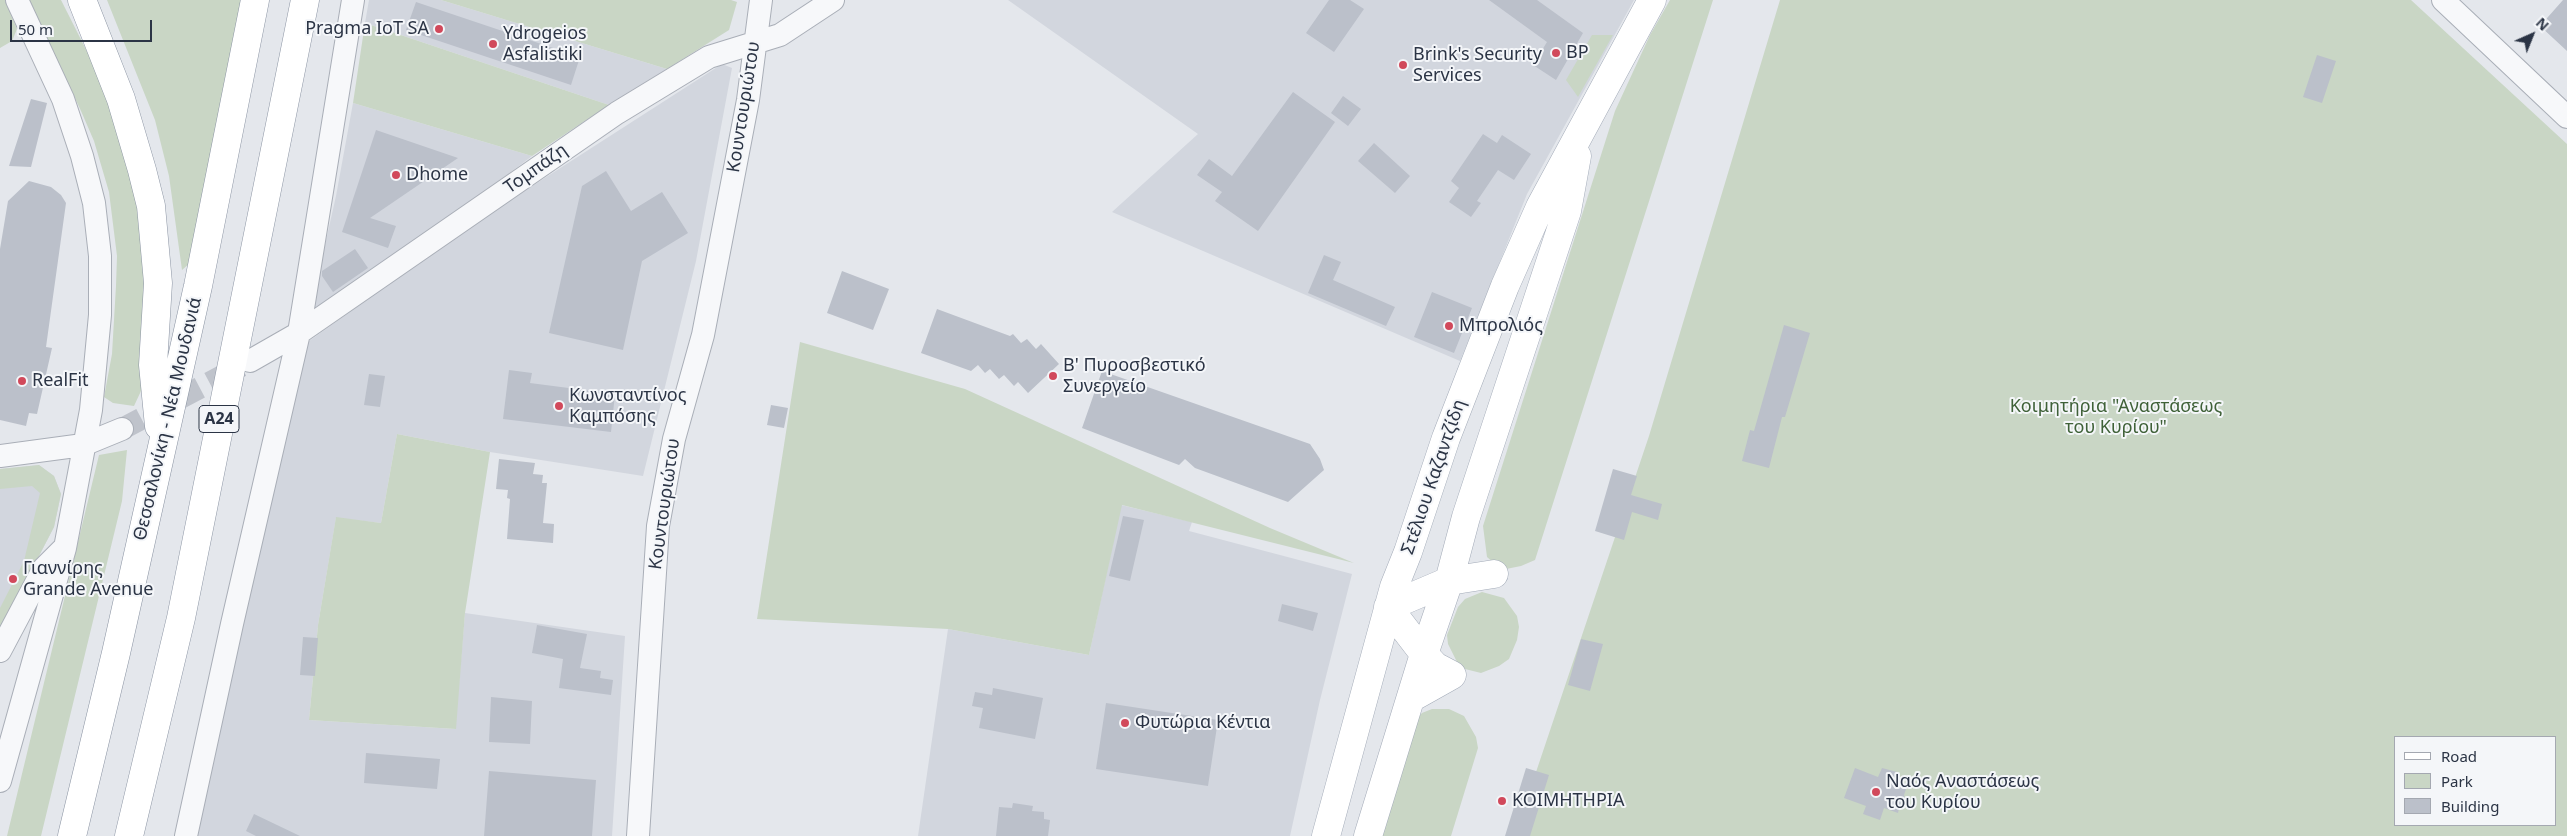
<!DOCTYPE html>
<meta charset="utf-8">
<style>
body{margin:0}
#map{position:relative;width:2567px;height:836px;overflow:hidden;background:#e4e7ec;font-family:"Noto Sans",sans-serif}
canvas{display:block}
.legend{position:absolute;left:2394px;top:736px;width:162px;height:90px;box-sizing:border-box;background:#f4f6f9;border:1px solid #a4a8b1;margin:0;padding:6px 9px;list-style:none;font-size:15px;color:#2b3445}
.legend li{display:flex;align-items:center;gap:10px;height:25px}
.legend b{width:25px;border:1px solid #a4a8b1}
.north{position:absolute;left:2507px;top:10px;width:50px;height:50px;-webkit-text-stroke:4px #f4f6f9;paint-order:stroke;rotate:44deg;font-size:14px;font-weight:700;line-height:20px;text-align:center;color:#2b3445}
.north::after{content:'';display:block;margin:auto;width:18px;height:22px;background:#2b3445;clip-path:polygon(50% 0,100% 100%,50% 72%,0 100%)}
.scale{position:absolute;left:10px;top:20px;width:142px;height:22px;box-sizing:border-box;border:2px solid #2b3445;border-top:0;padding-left:6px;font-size:15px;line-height:18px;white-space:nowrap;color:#2b3445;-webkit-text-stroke:4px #f4f6f9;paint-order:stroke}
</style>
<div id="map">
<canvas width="2567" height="836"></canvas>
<ul class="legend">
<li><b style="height:6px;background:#fff"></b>Road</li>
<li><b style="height:14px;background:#c9d6c5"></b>Park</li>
<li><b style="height:14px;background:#bbc0ca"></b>Building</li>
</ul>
<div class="north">N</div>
<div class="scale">50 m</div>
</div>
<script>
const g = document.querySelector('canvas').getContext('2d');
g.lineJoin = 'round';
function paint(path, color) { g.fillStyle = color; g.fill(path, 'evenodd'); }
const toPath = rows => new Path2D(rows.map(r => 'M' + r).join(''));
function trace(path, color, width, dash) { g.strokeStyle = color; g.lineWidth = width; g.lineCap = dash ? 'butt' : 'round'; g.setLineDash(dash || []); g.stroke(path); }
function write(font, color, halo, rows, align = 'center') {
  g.font = font + ' "Noto Sans",sans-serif'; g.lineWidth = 4; g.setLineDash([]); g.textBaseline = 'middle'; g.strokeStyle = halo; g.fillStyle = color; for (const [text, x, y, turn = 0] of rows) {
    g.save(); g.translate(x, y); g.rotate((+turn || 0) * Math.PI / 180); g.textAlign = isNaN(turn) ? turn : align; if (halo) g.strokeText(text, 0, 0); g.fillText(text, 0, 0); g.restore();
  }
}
paint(toPath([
 [369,0,441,0,667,69,609,105,365,23],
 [1008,0,1634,0,1527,194,1460,361,1112,212,1198,134],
 [722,64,732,68,696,261,643,476,490,452,397,434,381,523,336,518,318,625,309,720,455,729,465,613,625,636,612,836,194,836,305,344,467,228],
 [353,103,532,156,438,228,309,316,336,196],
 [39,465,54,476,61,494,54,527,0,631,0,469],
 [1121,505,1192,522,1189,531,1352,574,1320,700,1290,836,918,836,948,629,1089,655]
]), '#d2d6de');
paint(toPath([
 [0,0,5,0,17,29,12,41,0,48],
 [29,0,61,0,111,99,145,234,145,363,141,391,134,406,113,403,104,397,112,354,116,286,117,256,109,192,94,141,81,111],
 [107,0,242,0,190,263,182,270,169,176,155,120],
 [441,0,731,0,737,2,729,30,667,69],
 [1670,0,1713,0,1535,560,1521,566,1506,569,1497,566,1487,557,1483,526,1615,111,1650,35],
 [1780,0,2411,0,2567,144,2567,836,1521,836,1534,778,1649,436],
 [2396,737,2556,737,2556,825,2396,825],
 [365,23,609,105,532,156,353,103],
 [1592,35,1613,35,1578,97,1566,80],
 [800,342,965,389,1270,528,1354,563,1122,505,1089,655,948,629,757,619],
 [397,434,490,452,465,613,456,729,309,720,318,625,336,517,381,523],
 [127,450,122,501,41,836,7,836,99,455],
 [39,465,54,476,61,494,54,527,0,631,0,608,24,561,40,493,32,486,0,489,0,469],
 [1482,592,1504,598,1517,616,1519,627,1517,640,1509,659,1499,666,1481,673,1465,669,1457,662,1448,644,1447,635,1458,607,1465,599],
 [1432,709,1449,709,1464,716,1476,737,1478,748,1451,836,1378,836,1413,722,1422,713]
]), '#c9d6c5');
paint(toPath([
 [1329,0,1350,0,1364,9,1334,52,1306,33],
 [1489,0,1537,0,1583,33,1556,80,1533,65,1547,42],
 [2563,0,2567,0,2567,51,2540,26],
 [416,2,580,57,571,85,406,30],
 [2317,55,2336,61,2322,103,2303,97],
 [1293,92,1335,122,1258,231,1215,201,1222,192,1197,175,1209,159,1232,176],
 [1343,96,1361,109,1348,126,1331,113],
 [31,99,47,103,31,167,9,166],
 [376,130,458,158,370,218,396,226,388,248,342,232],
 [1483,134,1497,143,1502,135,1531,154,1514,180,1498,170,1477,201,1481,203,1471,217,1449,202,1459,188,1451,181],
 [1374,143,1410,176,1395,193,1358,161],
 [606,171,631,211,662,192,688,233,642,261,623,350,549,333,582,186],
 [29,181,51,187,61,195,66,203,46,347,52,348,37,414,29,413,26,426,0,420,0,249,8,201],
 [355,249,368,268,333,292,322,276,322,271],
 [1324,255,1341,262,1333,280,1395,307,1386,326,1308,293],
 [842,271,889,289,873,330,827,313],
 [1432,292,1472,308,1454,353,1414,337],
 [937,309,1010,336,1013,334,1021,343,1027,339,1036,349,1041,344,1059,364,1028,393,1018,382,1014,386,1004,375,999,379,990,369,985,373,978,365,971,371,921,353],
 [1784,325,1810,333,1785,417,1782,417,1769,468,1742,461,1750,430,1754,431],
 [509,370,532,373,530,383,615,394,611,432,503,419],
 [1102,371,1310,444,1320,459,1324,470,1288,502,1195,468,1185,459,1179,465,1082,428],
 [369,374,385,376,380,407,364,405],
 [771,405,788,408,784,428,767,425],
 [499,459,535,463,533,474,543,475,542,483,547,483,543,523,554,524,553,543,507,539,510,499,507,498,508,490,496,489],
 [1613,469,1637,476,1631,495,1662,504,1658,520,1632,512,1624,540,1595,531],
 [1123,516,1144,520,1130,581,1109,576],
 [1282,604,1318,613,1313,631,1278,621],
 [537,625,587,634,580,668,601,671,600,678,613,680,611,695,559,688,563,659,532,653],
 [303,637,318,638,315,676,300,675],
 [1581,639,1603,644,1590,691,1568,685],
 [993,688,1043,698,1035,739,979,728,983,708,972,706,975,692,992,695],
 [491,697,532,701,530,744,489,742],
 [1106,703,1218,720,1208,786,1096,769],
 [366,753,440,759,437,789,364,783],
 [1526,768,1549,775,1530,836,1505,836],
 [1855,768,1878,777,1882,768,1897,772,1892,784,1906,789,1904,795,1906,804,1899,808,1898,813,1884,808,1880,820,1863,814,1866,806,1844,798],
 [489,771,596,780,592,836,484,836],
 [1013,803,1033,806,1032,811,1044,812,1044,819,1050,820,1048,836,996,836,999,807,1012,808],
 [254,814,300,836,256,836,246,831]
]), '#bbc0ca');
trace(toPath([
 [122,429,241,366]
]), '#bfc3cb', 22, [22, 11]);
const minor = toPath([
 [2443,0,2567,117],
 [250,361,299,333,617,113,709,57,780,35,833,0],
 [0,456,83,445,122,429],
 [0,651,44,568,62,550],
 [0,781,65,548,91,410,100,315,100,256,94,203,82,156,63,99,17,0],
 [186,836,232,624,299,333,353,0],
 [638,836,658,526,674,439,703,335,748,100,761,0]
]);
const major = toPath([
 [1388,607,1424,654,1435,666,1452,675,1411,698],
 [1388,607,1449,581,1494,574],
 [1326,836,1394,587,1408,552,1446,438,1505,286,1540,207,1652,0],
 [1368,836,1424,654,1449,581,1466,517,1567,211,1577,156]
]);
const highway = toPath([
 [82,0,121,99,142,170,151,206,158,283,153,365,159,426],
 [72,836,116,653,198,286,255,0],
 [129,836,181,618,305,0]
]);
trace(minor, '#a9aeb7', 24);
trace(major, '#a3abb8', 29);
trace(highway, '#8b94a3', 29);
trace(minor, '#f7f8fa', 22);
trace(major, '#fff', 28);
trace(highway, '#fff', 28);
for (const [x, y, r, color] of [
 [439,29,5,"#d1495b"],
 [493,44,5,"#d1495b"],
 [1556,53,5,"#d1495b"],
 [1403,65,5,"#d1495b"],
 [396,175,5,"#d1495b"],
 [1449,326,5,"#d1495b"],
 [1053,376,5,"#d1495b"],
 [22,381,5,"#d1495b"],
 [559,406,5,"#d1495b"],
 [13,579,5,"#d1495b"],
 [1125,723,5,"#d1495b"],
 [1876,792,5,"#d1495b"],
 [1502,801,5,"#d1495b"]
]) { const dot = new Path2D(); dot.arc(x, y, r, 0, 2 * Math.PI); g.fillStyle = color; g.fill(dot); trace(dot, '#f4f6f9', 2); }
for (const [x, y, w] of [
 [219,419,40]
]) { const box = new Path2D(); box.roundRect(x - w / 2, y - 13.5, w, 27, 4); g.fillStyle = '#f4f6f9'; g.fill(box); trace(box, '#2b3445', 1); }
write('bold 16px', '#2b3445', null, [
 ["Α24",219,419]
]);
write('18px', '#2b3445', '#f4f6f9', [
 ["Pragma IoT SA",429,29,"right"],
 ["Ydrogeios",503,34],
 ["Asfalistiki",503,55],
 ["BP",1566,53],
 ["Brink's Security",1413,55],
 ["Services",1413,76],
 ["Dhome",406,175],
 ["Μπρολιός",1459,326],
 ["Β' Πυροσβεστικό",1063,366],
 ["Συνεργείο",1063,387],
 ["RealFit",32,381],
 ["Κωνσταντίνος",569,396],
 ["Καμπόσης",569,417],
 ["Γιαννίρης",23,569],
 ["Grande Avenue",23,590],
 ["Φυτώρια Κέντια",1135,723],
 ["Ναός Αναστάσεως",1886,782],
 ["του Κυρίου",1886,803],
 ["ΚΟΙΜΗΤΗΡΙΑ",1512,801]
], 'left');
write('18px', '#2b3445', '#f4f6f9', [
 ["Κουντουριώτου",744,107,-81],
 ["Τομπάζη",536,169,-35],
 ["Θεσσαλονίκη - Νέα Μουδανιά",168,419,-77],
 ["Στέλιου Καζαντζίδη",1434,477,-71],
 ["Κουντουριώτου",665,504,-82]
]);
write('18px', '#3f6138', '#f4f6f9', [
 ["Κοιμητήρια \"Αναστάσεως",2116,407],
 ["του Κυρίου\"",2116,428]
]);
</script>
